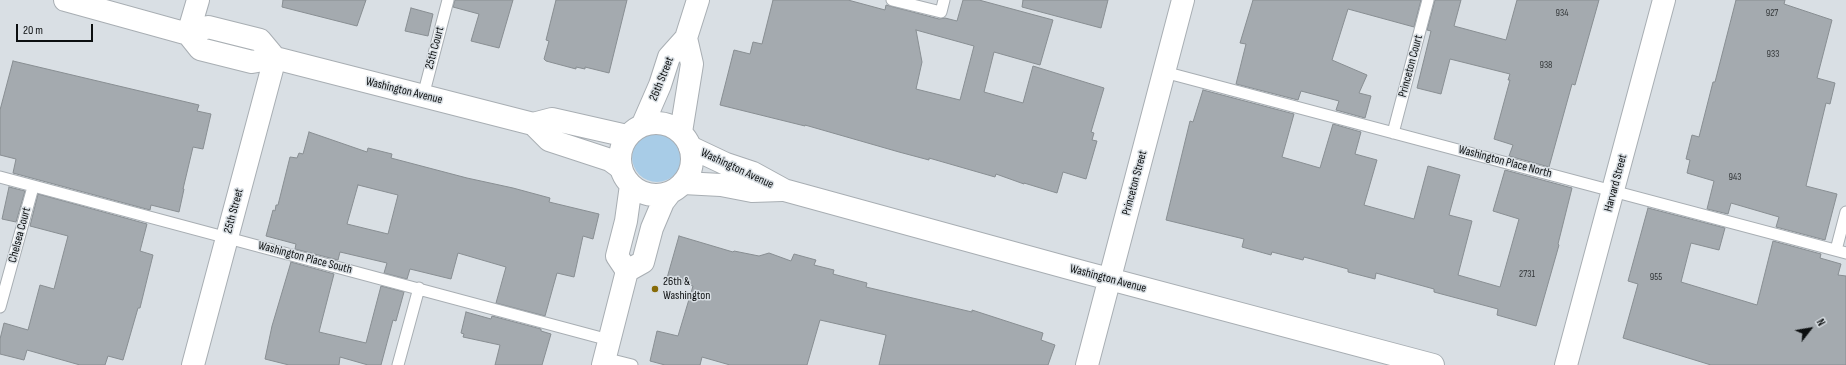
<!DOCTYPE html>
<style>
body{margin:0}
#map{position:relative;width:1846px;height:365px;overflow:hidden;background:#d9dfe4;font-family:"Sofia Sans Condensed",sans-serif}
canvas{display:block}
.north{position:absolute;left:1790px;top:309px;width:40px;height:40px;-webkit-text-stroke:3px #d9dfe4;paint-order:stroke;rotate:59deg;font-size:11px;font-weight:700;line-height:16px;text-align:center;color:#0c0f10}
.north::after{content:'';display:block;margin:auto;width:14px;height:18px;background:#0c0f10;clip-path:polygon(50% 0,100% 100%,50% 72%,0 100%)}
.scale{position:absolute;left:16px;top:24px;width:77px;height:18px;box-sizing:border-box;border:2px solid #0c0f10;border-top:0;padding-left:5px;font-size:12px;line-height:14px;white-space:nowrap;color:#0c0f10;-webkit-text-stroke:3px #d9dfe4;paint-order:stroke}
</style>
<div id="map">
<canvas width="1846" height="365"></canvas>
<div class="north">N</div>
<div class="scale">20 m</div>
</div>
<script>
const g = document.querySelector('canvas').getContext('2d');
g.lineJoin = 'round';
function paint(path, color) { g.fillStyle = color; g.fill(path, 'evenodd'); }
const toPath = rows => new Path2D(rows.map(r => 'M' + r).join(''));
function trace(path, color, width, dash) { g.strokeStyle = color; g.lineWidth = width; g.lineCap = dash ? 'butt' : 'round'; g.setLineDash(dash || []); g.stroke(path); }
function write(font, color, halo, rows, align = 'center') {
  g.font = font + ' "Sofia Sans Condensed",sans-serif'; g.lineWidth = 3; g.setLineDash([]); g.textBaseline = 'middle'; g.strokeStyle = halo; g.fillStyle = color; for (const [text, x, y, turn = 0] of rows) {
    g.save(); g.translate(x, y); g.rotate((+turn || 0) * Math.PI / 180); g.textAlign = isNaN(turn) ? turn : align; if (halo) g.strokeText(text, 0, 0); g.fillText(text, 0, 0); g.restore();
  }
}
paint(toPath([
 '632 157a25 25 0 1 1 50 0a25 25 0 1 1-50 0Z'
]), '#a8cce7');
const building = toPath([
 [283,0,366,0,357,26,282,7,283,0],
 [455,0,513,0,499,48,471,41,479,14,453,7,455,0],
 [556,0,627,0,609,73,585,67,585,69,576,67,576,69,546,61,544,59,549,41,546,40,556,0],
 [773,0,848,0,885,10,886,5,939,19,945,18,957,21,963,0,979,0,1053,20,1040,65,994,52,984,92,1023,103,1033,66,1104,88,1091,132,1094,133,1092,140,1097,141,1086,179,1063,172,1057,193,1024,183,1024,184,996,174,995,177,929,158,929,160,899,152,805,125,805,126,720,105,734,50,750,54,753,42,762,44,773,0],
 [916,30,974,46,960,100,916,89,922,62,916,30],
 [1023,0,1108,0,1101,28,1022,7,1023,0],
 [1253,0,1421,0,1414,27,1348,9,1332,60,1367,75,1359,93,1371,96,1365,118,1336,110,1339,101,1301,91,1298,100,1236,84,1246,44,1240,43,1253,0],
 [1435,0,1461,0,1454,26,1506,40,1517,0,1599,0,1575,85,1572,84,1549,167,1509,156,1513,145,1494,139,1510,80,1508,80,1510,74,1450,59,1441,94,1417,88,1431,31,1427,30,1435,0],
 [1736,0,1785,0,1784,4,1832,20,1817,78,1835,83,1830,104,1826,103,1806,186,1837,194,1825,240,1776,227,1779,217,1731,203,1728,214,1707,209,1714,181,1687,173,1690,160,1686,159,1692,135,1699,137,1713,82,1715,82,1736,0],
 [411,8,433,14,428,36,405,31,411,8],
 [13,61,199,105,197,111,211,114,203,149,193,147,183,189,184,189,179,212,151,205,150,210,13,173,16,159,0,155,0,110,13,61],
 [1203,90,1294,114,1282,157,1320,168,1333,124,1361,132,1355,154,1377,160,1364,205,1414,219,1428,166,1460,175,1449,215,1472,221,1458,275,1500,287,1519,219,1493,211,1505,170,1572,188,1558,244,1559,245,1536,326,1497,315,1498,309,1434,292,1434,289,1376,273,1375,279,1348,272,1348,269,1304,257,1303,260,1272,252,1271,255,1242,247,1244,239,1166,220,1190,121,1193,122,1203,90],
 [309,132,367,152,368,148,392,154,391,158,467,178,513,188,550,198,549,202,599,214,593,239,583,236,574,277,557,273,545,316,496,303,506,267,458,253,451,279,410,269,407,279,384,273,387,263,340,252,338,260,295,249,296,244,266,236,273,210,275,211,276,205,278,205,290,157,297,158,299,153,303,154,309,132],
 [358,185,398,195,388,234,347,224,358,185],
 [9,187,25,191,16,222,2,219,9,187],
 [38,194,147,224,140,251,153,255,140,308,138,308,123,360,108,356,105,365,80,365,27,350,24,360,0,354,0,339,4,323,28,330,40,285,54,289,68,236,30,226,38,194],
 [1648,208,1725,228,1719,250,1691,243,1681,282,1757,305,1773,241,1821,254,1820,258,1841,264,1838,275,1846,276,1846,365,1711,365,1623,338,1638,284,1628,281,1648,208],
 [679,236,733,252,734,251,759,256,769,253,791,261,794,254,816,260,814,265,834,270,833,274,867,283,866,287,972,312,972,310,1043,333,1041,340,1055,345,1048,365,879,365,886,335,820,320,807,365,730,365,702,357,700,365,665,365,650,361,657,331,678,336,693,286,667,278,679,236],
 [291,262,334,274,319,332,366,343,381,286,404,292,396,321,393,320,381,365,368,365,340,357,339,365,289,365,265,359,272,326,291,262],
 [466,312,491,319,492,316,541,329,541,331,551,334,542,365,495,365,500,345,463,337,464,334,461,333,466,312]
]);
paint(building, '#a4aaaf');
trace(building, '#888e92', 1);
const service = toPath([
 [892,0,941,12,944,0],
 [1164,72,1846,253],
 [423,96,448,0],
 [1393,133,1428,0],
 [0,177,609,340],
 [1836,250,1846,212],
 [0,307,33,187],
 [604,358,632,365],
 [398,365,419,288]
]);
const minor = toPath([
 [65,0,188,34,208,27,260,40,275,58],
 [188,34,200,49,252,62,275,58,533,124,552,119,627,136],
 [188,34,198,0],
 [533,124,549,140,610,160,621,168],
 [690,147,726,164,753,173,784,190,1083,272,1433,365],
 [683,183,721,185,752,191,782,190],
 [193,365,275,58],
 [1087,365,1183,0],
 [1566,365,1664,0]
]);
const tertiary = toPath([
 '620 159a36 36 0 1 1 72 0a36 36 0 1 1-72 0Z',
 [643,124,660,85,669,57,686,38,698,0],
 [681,132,692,64,686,38],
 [627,271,617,256,626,221,631,185],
 [603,365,627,271,643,262,652,228,663,202,670,193]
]);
trace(service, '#a8aeb3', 13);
trace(minor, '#a8aeb3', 24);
trace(tertiary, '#a8aeb3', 24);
trace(service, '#fff', 11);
trace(minor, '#fff', 22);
trace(tertiary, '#fff', 22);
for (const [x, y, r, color] of [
 [655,289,4,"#876b08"]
]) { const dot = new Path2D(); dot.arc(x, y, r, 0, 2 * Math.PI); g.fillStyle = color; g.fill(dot); trace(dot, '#d9dfe4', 1.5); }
write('10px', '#323638', null, [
 ["934",1562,13],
 ["927",1772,13],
 ["933",1773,54],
 ["938",1546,65],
 ["943",1735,177],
 ["2731",1527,274],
 ["955",1656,277]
]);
write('12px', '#0c0f10', '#d9dfe4', [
 ["25th Court",435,48,-75],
 ["Princeton Court",1411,66,-75],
 ["26th Street",662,79,-68],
 ["Washington Avenue",404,91,14],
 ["Washington Place North",1505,162,15],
 ["Washington Avenue",737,169,25],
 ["Princeton Street",1135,183,-75],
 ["Harvard Street",1616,183,-75],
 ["25th Street",234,211,-75],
 ["Chelsea Court",20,235,-75],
 ["Washington Place South",305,258,15],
 ["Washington Avenue",1108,279,15]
]);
write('12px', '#0c0f10', '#d9dfe4', [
 ["26th &",663,282],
 ["Washington",663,296]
], 'left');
</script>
